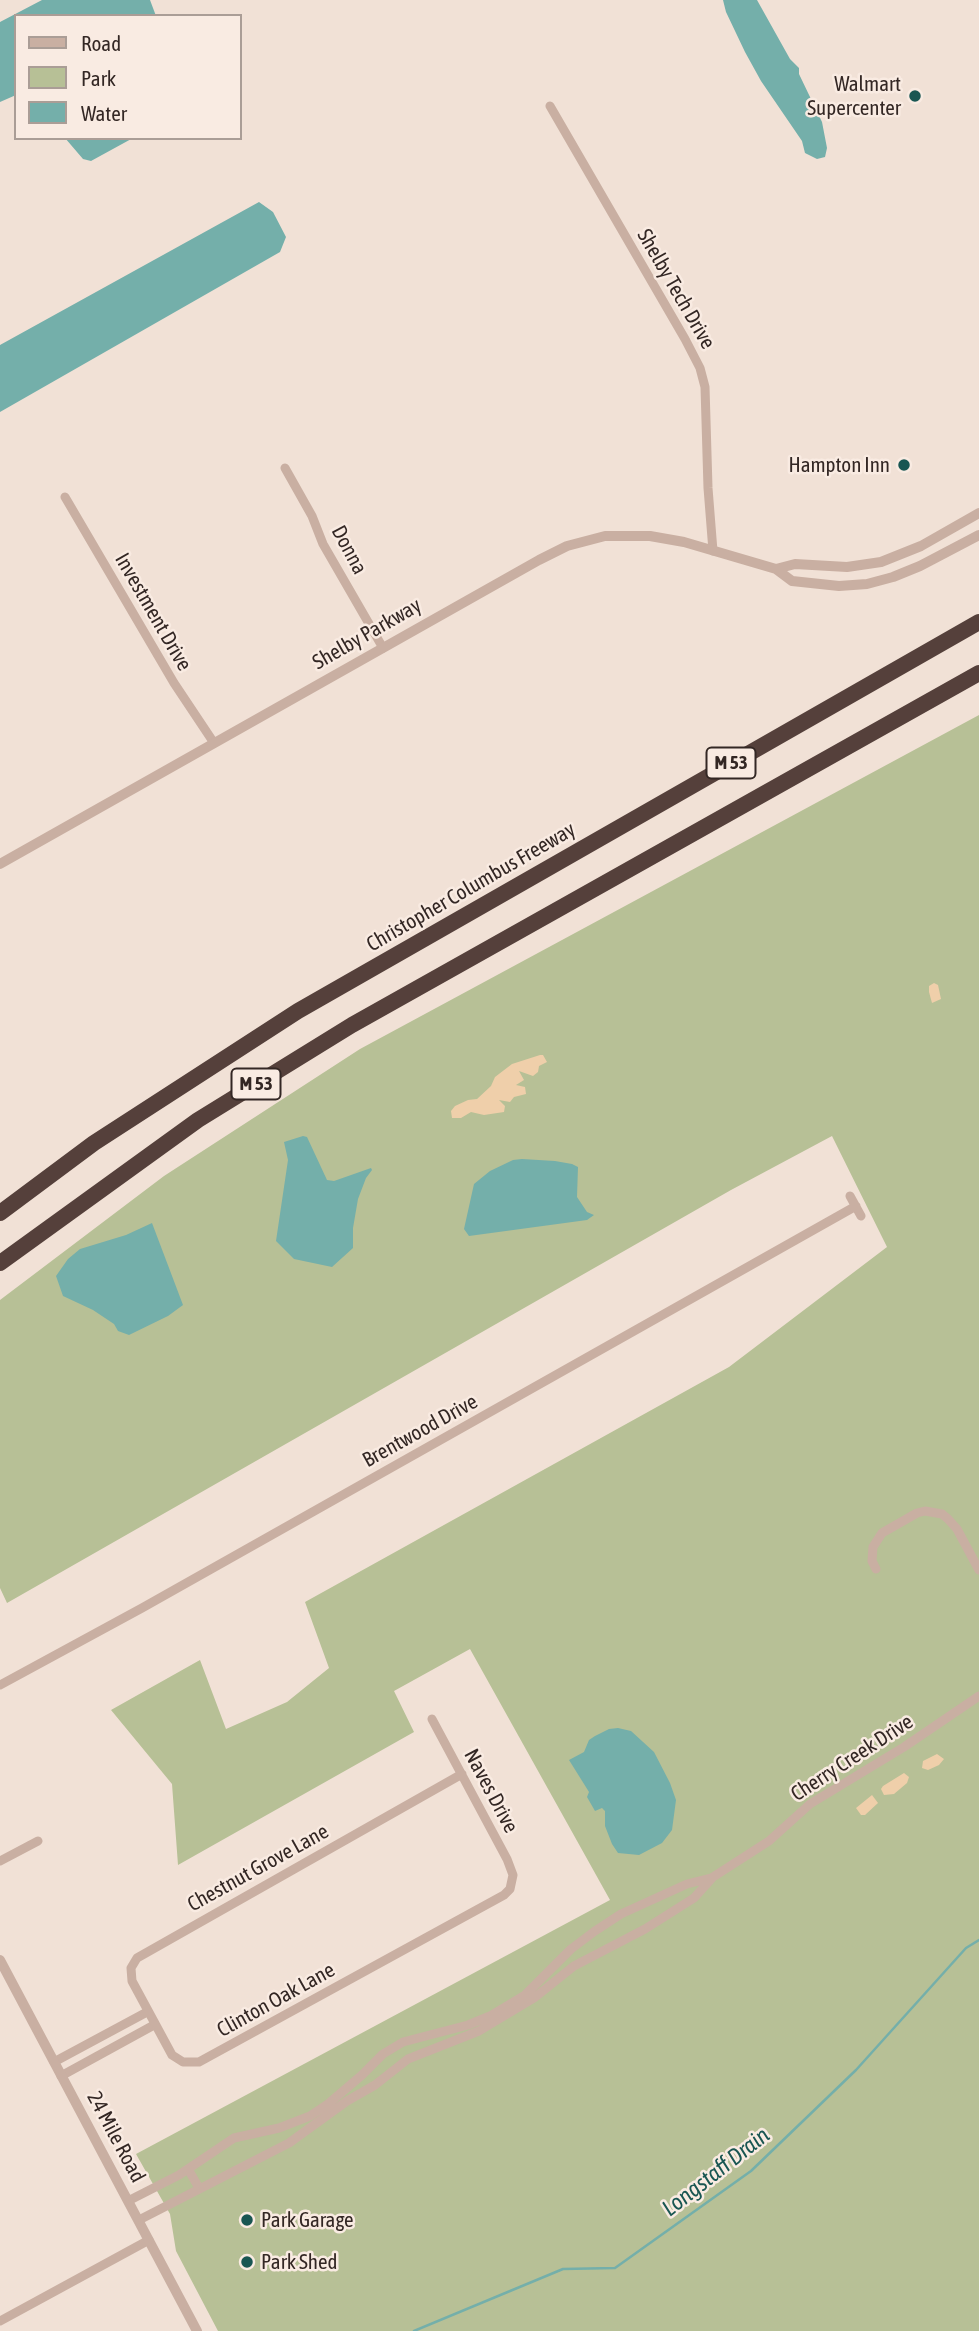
<!DOCTYPE html>
<style>
body{margin:0}
#map{position:relative;width:979px;height:2331px;overflow:hidden;background:#f1e1d6;font-family:"Asap Condensed",sans-serif}
canvas{display:block}
.legend{position:absolute;left:14px;top:14px;width:228px;height:126px;box-sizing:border-box;background:#f9ebe2;border:2px solid #aa9d96;margin:0;padding:9px 12px;list-style:none;font-size:21px;color:#332724}
.legend li{display:flex;align-items:center;gap:14px;height:35px}
.legend b{width:35px;border:2px solid #aa9d96}
</style>
<div id="map">
<canvas width="979" height="2331"></canvas>
<ul class="legend">
<li><b style="height:9px;background:#c9afa2"></b>Road</li>
<li><b style="height:19px;background:#b7c096"></b>Park</li>
<li><b style="height:19px;background:#74afaa"></b>Water</li>
</ul>
</div>
<script>
const g = document.querySelector('canvas').getContext('2d');
g.lineJoin = 'round';
function paint(path, color) { g.fillStyle = color; g.fill(path, 'evenodd'); }
const toPath = rows => new Path2D(rows.map(r => 'M' + r).join(''));
function trace(path, color, width, dash) { g.strokeStyle = color; g.lineWidth = width; g.lineCap = dash ? 'butt' : 'round'; g.setLineDash(dash || []); g.stroke(path); }
function write(font, color, halo, rows, align = 'center') {
  g.font = font + ' "Asap Condensed",sans-serif'; g.lineWidth = 5; g.setLineDash([]); g.textBaseline = 'middle'; g.strokeStyle = halo; g.fillStyle = color; for (const [text, x, y, turn = 0] of rows) {
    g.save(); g.translate(x, y); g.rotate((+turn || 0) * Math.PI / 180); g.textAlign = isNaN(turn) ? turn : align; if (halo) g.strokeText(text, 0, 0); g.fillText(text, 0, 0); g.restore();
  }
}
paint(toPath([
 [979,715,979,2331,218,2331,176,2251,170,2214,136,2154,610,1900,470,1649,394,1691,414,1732,178,1865,172,1784,111,1710,200,1660,226,1729,287,1702,329,1668,305,1602,729,1367,887,1247,832,1136,731,1190,7,1603,0,1588,0,1300,164,1176,360,1049]
]), '#b7c096');
paint(toPath([
 [934,983,938,985,941,999,932,1003,929,992,929,986],
 [540,1055,543,1055,547,1062,539,1066,538,1072,533,1076,519,1071,524,1080,516,1085,525,1087,526,1094,514,1097,510,1102,499,1100,505,1106,504,1112,484,1115,471,1112,461,1118,452,1118,451,1111,455,1106,468,1100,477,1099,491,1086,495,1077,512,1064],
 [937,1754,944,1759,939,1765,928,1770,922,1768,923,1761],
 [904,1773,909,1777,907,1783,894,1794,884,1795,881,1789,883,1786],
 [872,1795,878,1803,865,1815,861,1815,856,1808]
]), '#efcfaa');
paint(toPath([
 [42,0,150,0,156,16,16,16,16,95,0,102,0,22],
 [723,0,757,0,790,59,799,68,799,74,822,122,827,148,825,157,817,159,805,153,802,141,761,81,745,52,726,12],
 [65,138,133,138,91,161,83,159],
 [259,202,273,212,286,237,280,252,0,412,0,345],
 [303,1136,307,1137,327,1180,334,1181,371,1168,372,1170,366,1178,358,1199,353,1228,353,1248,332,1267,294,1259,276,1241,288,1160,284,1142],
 [522,1159,555,1161,572,1164,578,1167,577,1197,587,1212,594,1215,587,1220,469,1236,464,1229,474,1184,490,1171,513,1160],
 [152,1223,183,1305,168,1316,129,1335,118,1331,114,1324,93,1310,63,1296,56,1276,68,1259,80,1249,126,1235],
 [618,1728,631,1731,654,1752,670,1783,676,1800,672,1830,662,1843,639,1855,618,1853,612,1844,605,1826,605,1811,602,1808,595,1811,587,1797,589,1792,569,1760,584,1752,589,1740,595,1736,609,1729]
]), '#74afaa');
trace(toPath([
 [414,2331,563,2269,615,2268,751,2171,856,2070,966,1948,979,1940]
]), '#74afaa', 2.5);
trace(toPath([
 [550,106,685,339,700,368,705,387,708,488,713,551],
 [285,468,312,516,323,544,383,648],
 [65,497,174,683,214,743],
 [850,1196,861,1216],
 [876,1569,872,1561,873,1547,882,1533,917,1513,925,1511,942,1514,948,1519,957,1529,979,1570],
 [0,1685,142,1608,856,1206],
 [432,1719,507,1859,513,1875,510,1889,504,1895,199,2062,183,2062,172,2055,132,1981,131,1968,137,1958,462,1774],
 [0,1861,38,1841],
 [54,2062,147,2012],
 [61,2076,154,2025],
 [188,2169,199,2188],
 [128,2201,179,2175,234,2138,279,2128,310,2116,328,2104,362,2075,383,2054,403,2042,468,2025,490,2016,525,1995,571,1949,595,1931,621,1914,687,1884,711,1878],
 [139,2220,289,2143,347,2101,375,2085,408,2059,479,2031,534,1998,574,1966,645,1929,694,1898,713,1877,769,1841,810,1804,904,1747,979,1696],
 [0,2321,149,2240]
]), '#c9afa2', 9);
trace(toPath([
 [776,569,795,564,847,567,881,562,921,546,979,513],
 [0,864,539,560,567,546,605,536,650,536,684,542,776,569,792,581,839,586,867,584,893,577,920,566,979,535],
 [0,1960,197,2331]
]), '#c9afa2', 10);
trace(toPath([
 [0,1213,94,1143,298,1011,979,622],
 [0,1263,198,1120,352,1025,979,673]
]), '#55403b', 16);
for (const [x, y, r, color] of [
 [915,96,7,"#195652"],
 [904,465,7,"#195652"],
 [247,2220,7,"#195652"],
 [247,2262,7,"#195652"]
]) { const dot = new Path2D(); dot.arc(x, y, r, 0, 2 * Math.PI); g.fillStyle = color; g.fill(dot); trace(dot, '#f9ebe2', 2.5); }
for (const [x, y, w] of [
 [731,763,49],
 [256,1084,49]
]) { const box = new Path2D(); box.roundRect(x - w / 2, y - 15.5, w, 31, 5); g.fillStyle = '#f9ebe2'; g.fill(box); trace(box, '#332724', 2); }
write('bold 19px', '#332724', null, [
 ["M 53",731,763],
 ["M 53",256,1084]
]);
write('21px', '#332724', '#f9ebe2', [
 ["Walmart",901,84],
 ["Supercenter",901,108],
 ["Hampton Inn",890,465],
 ["Park Garage",261,2220,"left"],
 ["Park Shed",261,2262,"left"]
], 'right');
write('21px', '#332724', '#f9ebe2', [
 ["Shelby Tech Drive",676,289,60],
 ["Donna",349,550,62],
 ["Investment Drive",153,612,60],
 ["Shelby Parkway",367,634,-30],
 ["Christopher Columbus Freeway",471,887,-30],
 ["Brentwood Drive",420,1431,-29],
 ["Cherry Creek Drive",852,1758,-33],
 ["Naves Drive",491,1791,62],
 ["Chestnut Grove Lane",258,1868,-29],
 ["Clinton Oak Lane",276,2000,-29],
 ["24 Mile Road",116,2137,62]
]);
write('italic 23px', '#195652', '#f9ebe2', [
 ["Longstaff Drain",716,2172,-38]
]);
</script>
